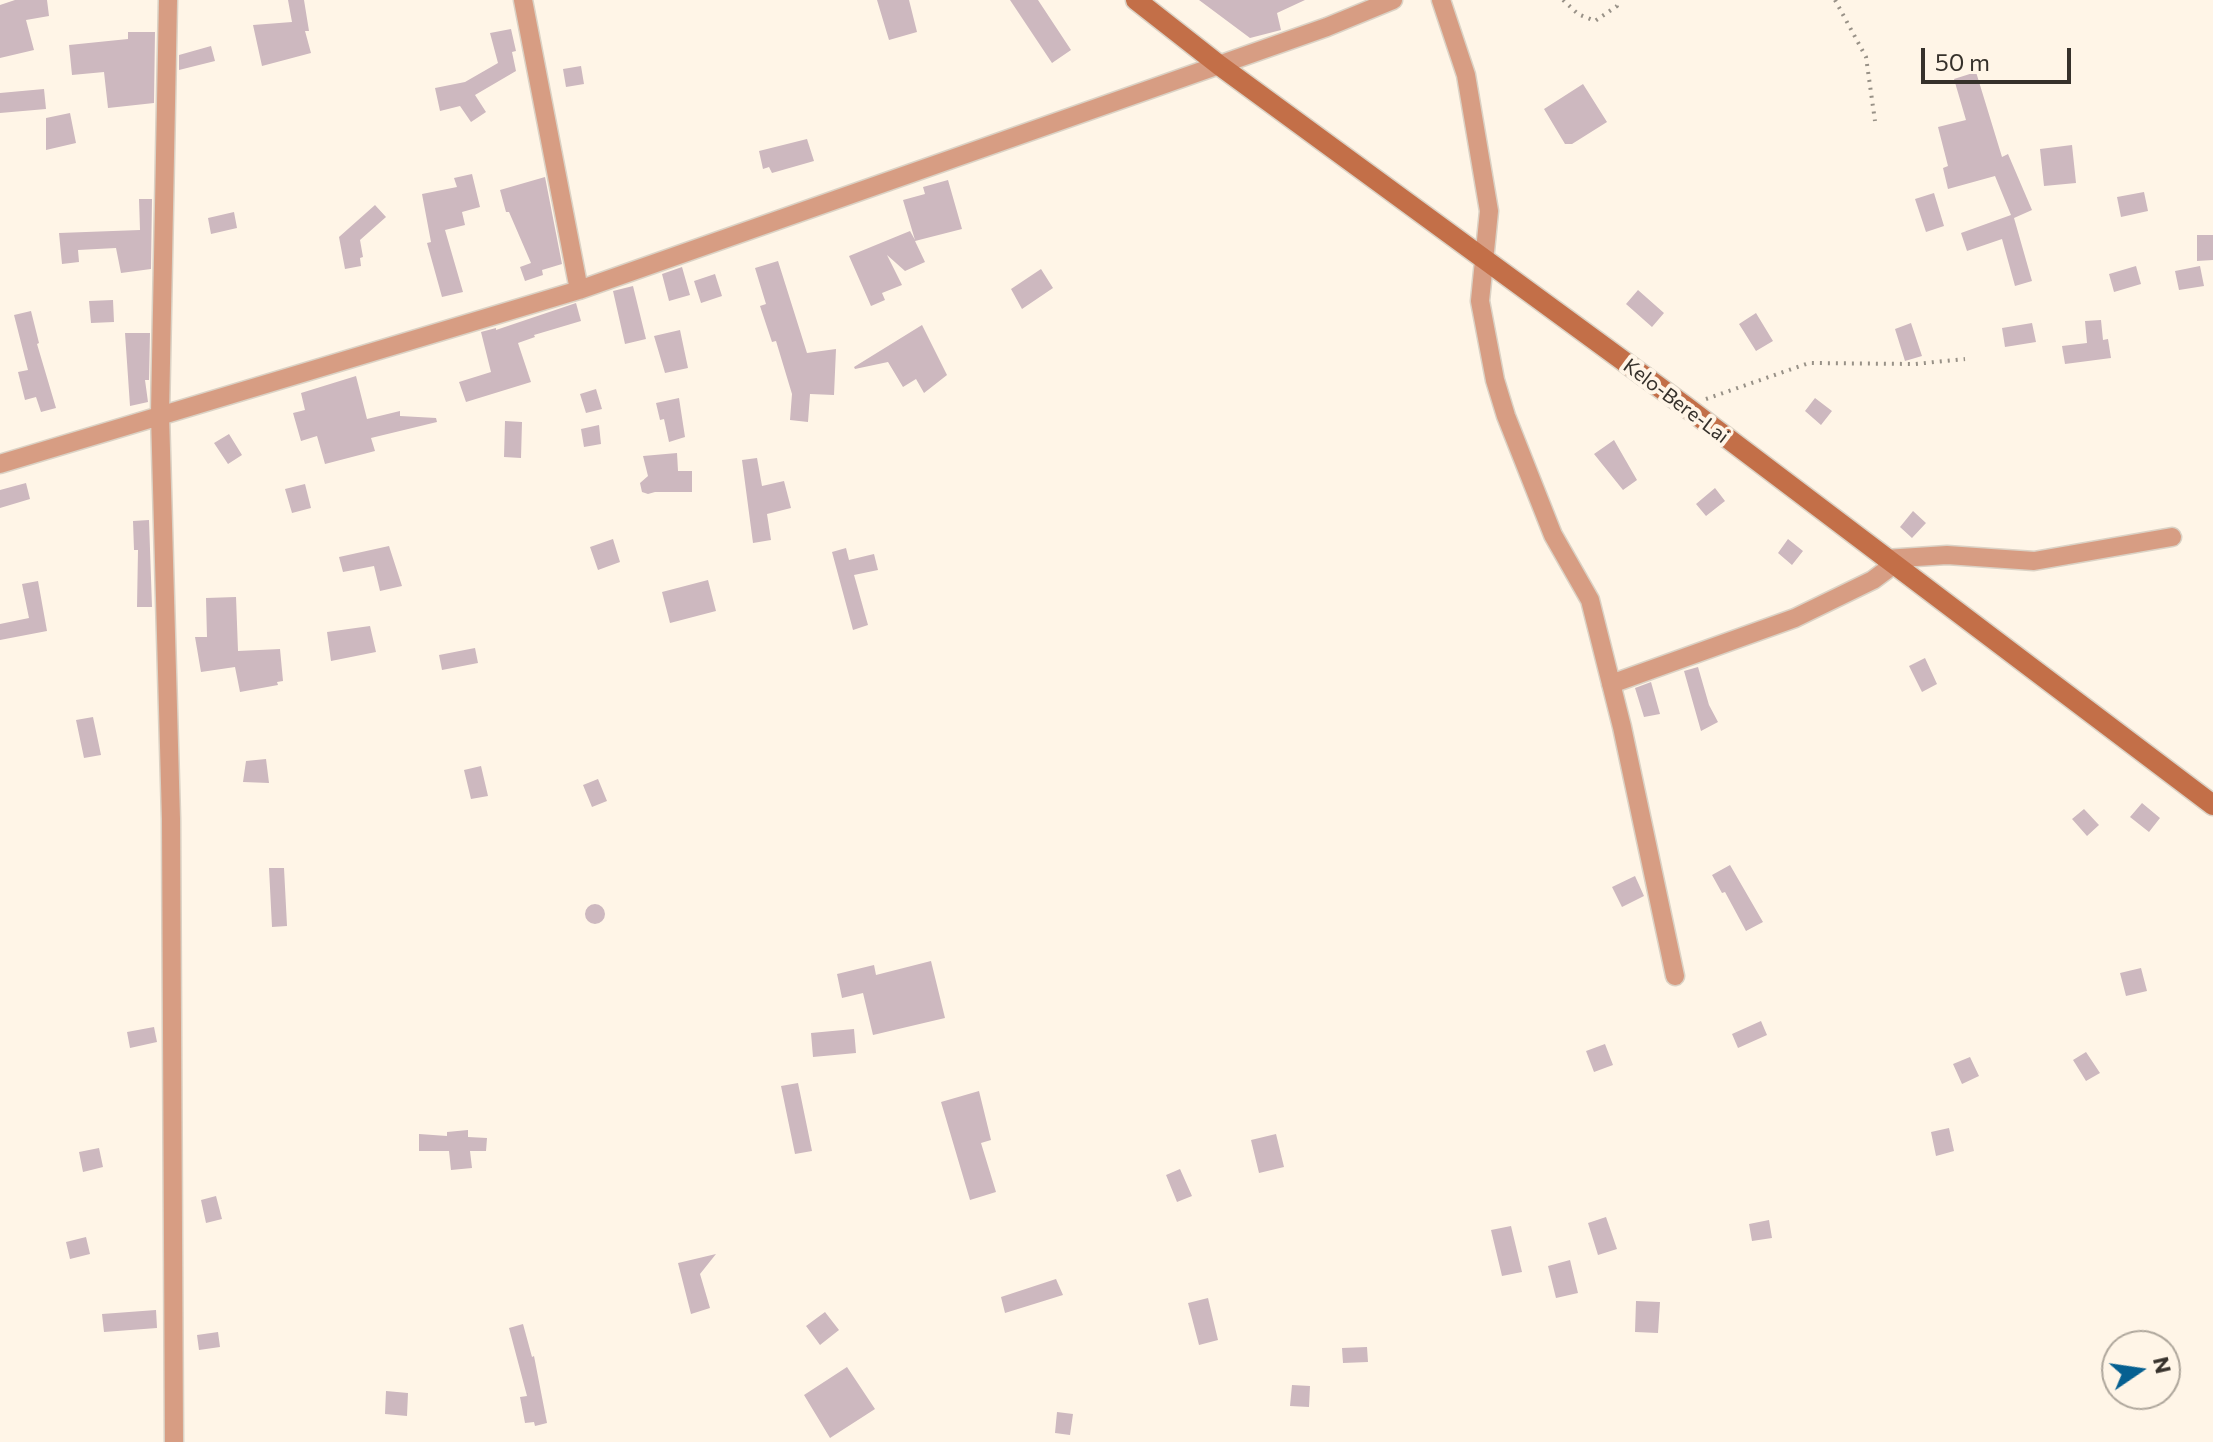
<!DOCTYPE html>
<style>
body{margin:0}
#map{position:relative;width:2213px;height:1442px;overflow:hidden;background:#fff5e7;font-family:Commissioner,sans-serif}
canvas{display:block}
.north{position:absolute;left:2101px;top:1330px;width:80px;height:80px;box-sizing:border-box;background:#fff5e7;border:2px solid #afa79c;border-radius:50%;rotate:77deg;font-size:22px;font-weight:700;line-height:32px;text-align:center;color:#36312b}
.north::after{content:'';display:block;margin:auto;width:28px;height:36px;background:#066091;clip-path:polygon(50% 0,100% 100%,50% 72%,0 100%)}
.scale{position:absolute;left:1921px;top:48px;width:150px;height:36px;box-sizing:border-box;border:4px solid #36312b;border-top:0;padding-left:10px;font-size:24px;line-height:28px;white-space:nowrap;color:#36312b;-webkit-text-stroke:6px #fff5e7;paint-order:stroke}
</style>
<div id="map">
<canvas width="2213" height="1442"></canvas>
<div class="north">N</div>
<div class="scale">50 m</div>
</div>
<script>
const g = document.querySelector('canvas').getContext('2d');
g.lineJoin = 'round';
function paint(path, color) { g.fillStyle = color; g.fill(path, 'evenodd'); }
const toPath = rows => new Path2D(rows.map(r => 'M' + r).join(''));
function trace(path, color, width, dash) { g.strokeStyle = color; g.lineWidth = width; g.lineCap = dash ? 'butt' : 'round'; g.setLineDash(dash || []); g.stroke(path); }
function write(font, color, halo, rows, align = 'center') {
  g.font = font + ' Commissioner,sans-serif'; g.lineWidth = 8; g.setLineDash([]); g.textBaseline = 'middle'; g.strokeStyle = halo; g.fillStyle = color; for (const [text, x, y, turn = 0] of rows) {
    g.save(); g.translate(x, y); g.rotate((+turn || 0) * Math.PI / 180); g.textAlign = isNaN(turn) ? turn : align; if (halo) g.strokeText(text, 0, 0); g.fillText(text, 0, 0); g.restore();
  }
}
paint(toPath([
 [15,0,47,0,49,16,26,20,34,50,0,58,0,5],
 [288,0,304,0,309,31,305,31,311,53,262,66,253,25,292,22],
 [877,0,909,0,917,32,889,40],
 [1010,0,1038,0,1071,50,1052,63],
 [1199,0,1305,0,1277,13,1281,30,1250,38],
 [511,29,516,51,512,52,516,71,475,95,486,112,471,122,460,106,440,111,435,88,465,82,498,63,490,33],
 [128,32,155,32,154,103,108,108,104,72,72,75,69,45,128,39],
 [211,46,215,61,179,70,179,55],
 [581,66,584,84,566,87,563,69],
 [1976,72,2002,157,2008,154,2032,210,2014,218,2032,281,2015,286,2002,239,1967,251,1961,233,2011,215,1995,176,1948,189,1943,168,1948,166,1938,127,1966,120,1954,79],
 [1583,84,1607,122,1572,144,1565,144,1544,109],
 [44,89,46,109,0,113,0,93],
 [70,113,76,143,46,150,46,118],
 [807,139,814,161,772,173,769,167,763,169,759,151],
 [2072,145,2076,183,2044,186,2040,149],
 [472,174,480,207,462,212,465,225,445,230,463,292,442,297,427,243,431,242,422,194,457,187,454,178],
 [545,177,562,264,542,270,543,275,525,281,520,267,531,263,509,212,506,212,500,190],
 [948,180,962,229,915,241,925,262,905,271,887,255,902,285,882,293,885,300,871,306,849,256,910,231,915,240,903,200,925,194,923,187],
 [2144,192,2148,211,2121,217,2117,197],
 [1934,193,1944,226,1926,232,1915,199],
 [139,199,152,199,151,269,121,273,116,248,78,250,79,262,62,264,59,233,140,230],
 [375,205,386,217,360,240,363,257,360,258,361,266,345,269,339,237],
 [234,212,237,228,211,234,208,218],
 [2197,235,2213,235,2213,260,2197,261],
 [778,261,807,353,836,349,834,395,810,394,808,422,790,420,792,394,776,341,772,342,760,306,766,304,755,268],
 [2136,266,2141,284,2114,292,2109,274],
 [2200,266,2204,286,2179,290,2175,271],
 [682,267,690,295,669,301,662,274],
 [1041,269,1053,288,1022,309,1011,289],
 [715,274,722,296,701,303,694,281],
 [633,286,646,339,625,344,613,291],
 [1638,290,1664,313,1652,327,1626,304],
 [113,300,114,322,91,323,89,301],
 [576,303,581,321,534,335,535,337,518,343,531,382,466,402,459,382,491,372,481,332,496,328,496,330],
 [31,311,39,343,37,344,56,408,41,412,36,397,25,400,18,372,28,370,14,315],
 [1756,313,1773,341,1756,351,1739,324],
 [2101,320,2103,340,2108,339,2111,358,2065,364,2062,346,2087,343,2085,321],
 [1911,323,1922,356,1905,361,1895,329],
 [2032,323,2036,342,2005,347,2002,328],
 [922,325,947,375,924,393,916,379,903,387,888,362,855,369,854,367],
 [680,330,688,368,665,373,654,336],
 [125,333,150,333,149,380,145,380,148,402,130,406],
 [356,376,367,419,400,411,400,416,436,418,437,422,371,438,375,451,325,464,317,436,301,441,293,413,305,410,301,393],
 [596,389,602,409,586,413,580,394],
 [679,398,685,437,669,442,664,419,660,420,656,403],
 [1815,398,1832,411,1821,425,1805,411],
 [505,421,522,422,521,458,504,457],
 [599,425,601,444,584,447,581,429],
 [229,434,242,455,228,464,214,443],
 [1614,440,1637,480,1623,490,1594,454],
 [677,453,678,471,692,471,692,492,655,492,648,494,642,492,640,483,648,476,643,456],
 [757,458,762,486,784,481,791,508,767,514,771,540,753,543,742,460],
 [26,483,30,499,0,508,0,490],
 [305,484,311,508,292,513,285,489],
 [1715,488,1725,501,1706,516,1696,504],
 [1913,511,1926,523,1912,538,1900,527],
 [149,520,152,607,137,607,138,550,134,550,133,521],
 [613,539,620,562,598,570,590,547],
 [1788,539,1803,551,1792,565,1778,553],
 [389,546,402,586,380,591,374,566,343,572,339,557],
 [846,548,849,560,874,554,878,570,854,575,868,625,853,630,832,552],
 [708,580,716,611,670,623,662,592],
 [38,581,47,631,0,640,0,624,29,618,22,584],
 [236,597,238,651,280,649,283,681,277,682,278,685,240,692,235,667,201,672,195,637,207,637,206,598],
 [370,626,376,652,331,661,327,632],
 [475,648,478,663,442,670,439,655],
 [1925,658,1937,684,1922,692,1909,666],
 [1698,667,1709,705,1718,722,1701,731,1684,671],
 [1651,682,1660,714,1644,717,1635,688],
 [93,717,101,755,84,758,76,720],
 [266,759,269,783,243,782,246,761],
 [481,766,488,796,471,799,464,770],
 [598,779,607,801,592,807,583,785],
 [2142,803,2160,818,2149,832,2130,817],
 [2084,809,2099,825,2087,836,2072,819],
 [1730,865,1763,922,1746,931,1725,892,1722,893,1712,875],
 [269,868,284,868,287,926,272,927],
 [1635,876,1644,896,1622,907,1612,887],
 '585 914a10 10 0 1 1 20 0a10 10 0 1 1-20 0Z',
 [931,961,945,1018,873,1035,863,993,842,998,837,974,874,965,876,975],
 [2141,968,2147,991,2126,996,2120,973],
 [1761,1021,1767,1035,1738,1048,1732,1034],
 [154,1027,157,1042,130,1048,127,1032],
 [854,1029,856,1053,813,1057,811,1033],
 [1605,1044,1613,1065,1594,1072,1586,1051],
 [2086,1052,2100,1073,2086,1081,2073,1060],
 [1970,1057,1979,1076,1962,1084,1953,1064],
 [798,1083,812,1151,795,1154,781,1086],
 [979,1091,991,1140,981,1143,996,1192,970,1200,941,1102],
 [1949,1128,1954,1151,1936,1156,1931,1132],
 [468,1130,468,1137,487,1138,486,1151,470,1151,472,1168,451,1170,449,1151,419,1151,419,1134,447,1136,447,1132],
 [1276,1134,1284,1167,1259,1173,1251,1140],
 [99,1148,103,1167,83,1172,79,1152],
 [1180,1169,1192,1196,1177,1202,1166,1175],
 [216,1196,222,1219,206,1223,201,1200],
 [1606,1217,1617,1249,1598,1255,1588,1223],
 [1769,1220,1772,1238,1752,1241,1749,1224],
 [1511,1226,1522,1272,1502,1276,1491,1230],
 [86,1237,90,1254,70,1259,66,1242],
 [716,1254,700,1274,710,1308,691,1314,678,1263],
 [1570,1260,1578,1293,1556,1298,1548,1266],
 [1056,1279,1063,1295,1005,1313,1001,1297],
 [1208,1298,1218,1340,1199,1345,1188,1303],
 [1636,1301,1660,1302,1658,1333,1635,1332],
 [156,1310,157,1328,104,1332,102,1314],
 [825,1312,839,1330,820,1345,806,1326],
 [523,1324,532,1357,534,1356,547,1423,535,1426,534,1422,525,1423,520,1397,527,1396,509,1328],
 [218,1332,220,1347,199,1350,197,1335],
 [1367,1347,1368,1362,1343,1363,1342,1348],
 [847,1367,875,1409,830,1438,804,1395],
 [1292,1385,1310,1386,1309,1407,1290,1406],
 [386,1391,408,1393,407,1416,385,1414],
 [1057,1412,1073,1414,1070,1435,1055,1433]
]), '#cdb8bf');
const minor = toPath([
 [168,0,160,414,171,819,174,1442],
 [523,0,579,290],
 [1441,0,1466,75,1489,211,1480,301,1495,380,1506,416,1553,535,1590,600,1622,727,1675,976],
 [0,464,579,290,1327,27,1393,0],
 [1885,559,1947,555,2034,561,2172,537],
 [1611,684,1795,618,1873,580,1893,565]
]);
const secondary = toPath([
 [1136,0,1219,65,1685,406,2213,805]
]);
trace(minor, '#dbd2c5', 21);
trace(secondary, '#dbd2c5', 23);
trace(toPath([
 [1563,0,1578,14,1595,21,1617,6,1618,0],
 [1835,0,1866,57,1875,121],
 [1706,399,1809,363,1915,364,1965,359]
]), '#989187', 4, [2, 6]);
trace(minor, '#d79d83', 18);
trace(secondary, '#c36f48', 20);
write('20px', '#36312b', '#fff5e7', [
 ["Kelo-Bere-Lai",1676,401,37]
]);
</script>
